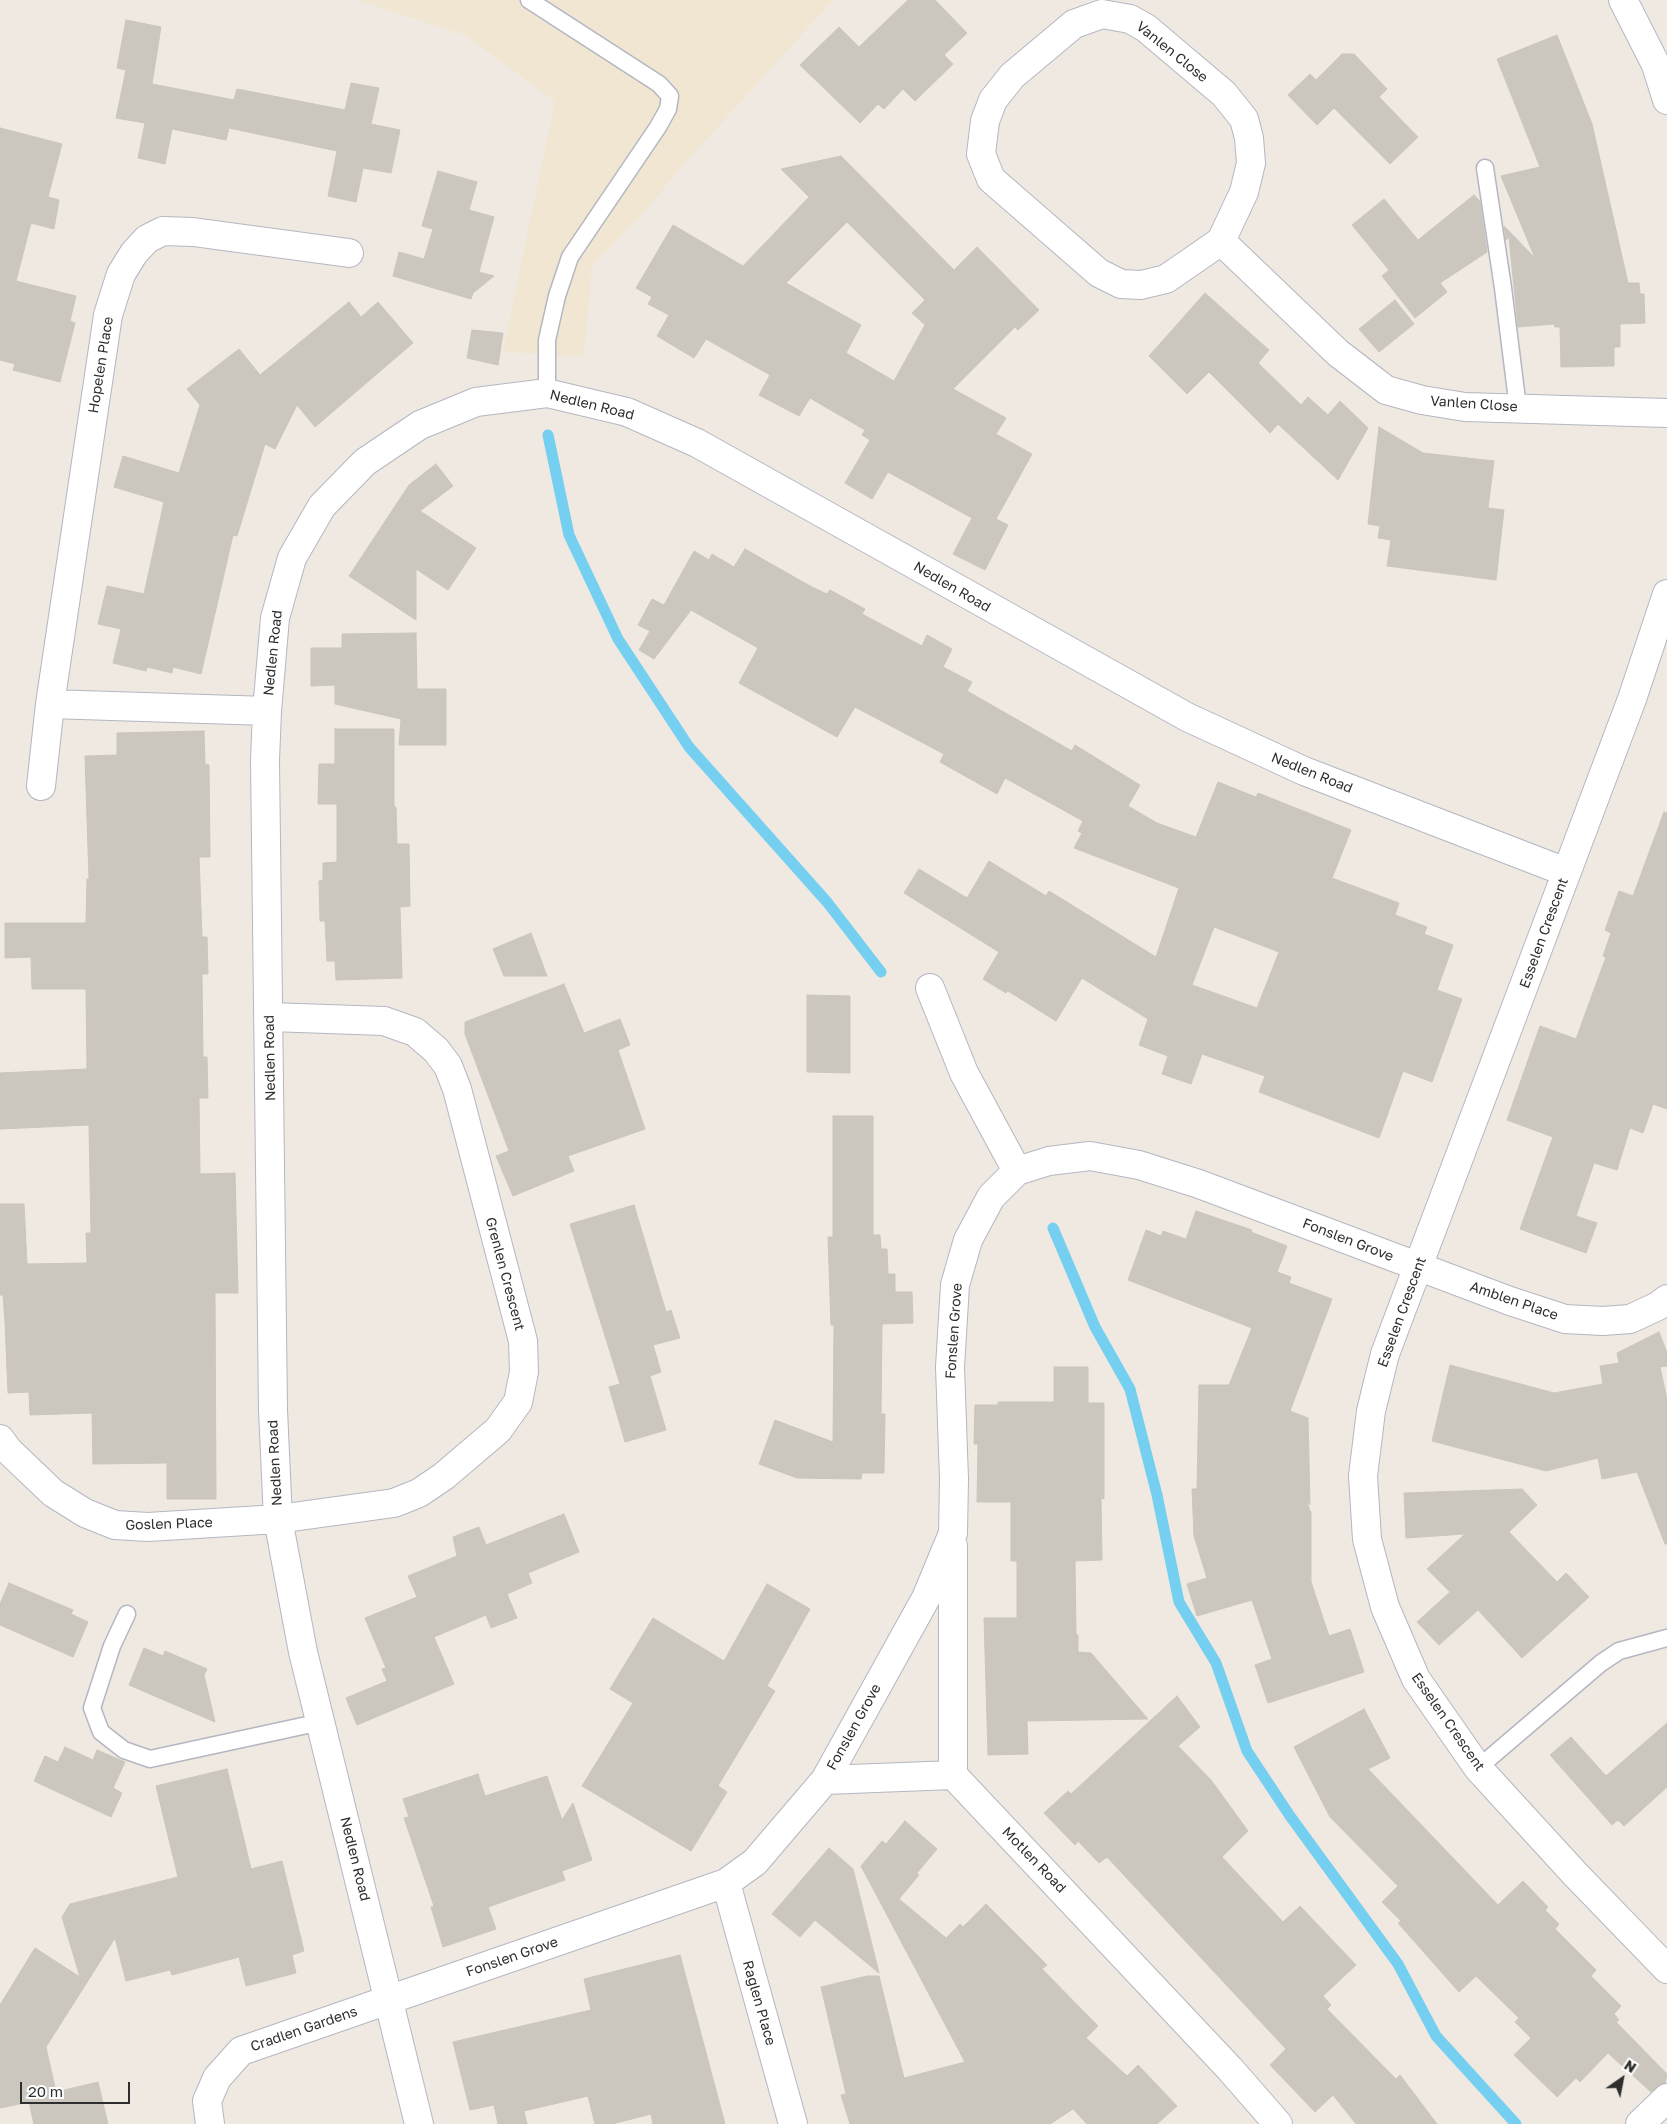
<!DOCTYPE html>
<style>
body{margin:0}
#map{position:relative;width:1667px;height:2124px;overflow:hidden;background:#efe9e1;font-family:"Golos Text",sans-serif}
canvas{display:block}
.north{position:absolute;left:1597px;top:2054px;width:50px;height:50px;-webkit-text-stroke:4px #fff;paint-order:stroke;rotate:33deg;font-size:14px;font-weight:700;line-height:20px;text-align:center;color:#2e2e2e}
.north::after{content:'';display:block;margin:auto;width:18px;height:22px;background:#2e2e2e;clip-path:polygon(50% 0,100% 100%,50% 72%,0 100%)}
.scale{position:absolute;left:20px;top:2082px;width:110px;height:22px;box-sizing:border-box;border:2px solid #2e2e2e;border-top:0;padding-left:6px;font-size:15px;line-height:18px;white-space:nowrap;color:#2e2e2e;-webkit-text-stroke:4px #fff;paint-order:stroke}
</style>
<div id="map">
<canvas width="1667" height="2124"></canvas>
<div class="north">N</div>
<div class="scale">20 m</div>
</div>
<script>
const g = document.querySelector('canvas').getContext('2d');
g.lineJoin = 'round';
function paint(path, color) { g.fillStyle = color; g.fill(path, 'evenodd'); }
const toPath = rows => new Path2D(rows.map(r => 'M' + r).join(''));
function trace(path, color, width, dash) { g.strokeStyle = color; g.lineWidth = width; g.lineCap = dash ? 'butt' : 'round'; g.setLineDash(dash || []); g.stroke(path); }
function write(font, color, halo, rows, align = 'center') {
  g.font = font + ' "Golos Text",sans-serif'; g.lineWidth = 4; g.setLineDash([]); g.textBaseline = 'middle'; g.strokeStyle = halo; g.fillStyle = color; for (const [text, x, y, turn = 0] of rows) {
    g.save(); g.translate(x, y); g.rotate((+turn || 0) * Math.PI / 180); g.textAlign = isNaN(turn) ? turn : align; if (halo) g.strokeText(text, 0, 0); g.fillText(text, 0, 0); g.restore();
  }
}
paint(toPath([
 [358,0,833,0,675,174,649,207,592,265,584,356,503,352,555,101,465,35]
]), '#f0e6d1');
trace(toPath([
 [548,435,569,535,618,639,689,747,827,902,881,972],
 [1053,1228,1095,1327,1130,1389,1157,1495,1179,1602,1216,1663,1247,1751,1290,1816,1398,1964,1436,2036,1516,2124]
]), '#75cff0', 11);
const building = toPath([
 [908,0,935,0,967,33,944,55,953,64,915,101,903,89,884,109,878,104,860,123,800,65,839,27,859,47,908,0],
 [126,20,161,27,152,84,234,100,237,89,345,110,351,83,379,88,371,124,400,130,391,173,363,168,356,202,328,196,337,151,229,128,226,140,172,129,165,164,138,158,145,123,116,118,126,70,117,68,126,20],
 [1557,35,1592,124,1628,283,1639,283,1640,294,1644,294,1645,323,1620,324,1620,347,1614,347,1614,366,1561,367,1560,327,1555,327,1554,324,1518,327,1509,237,1506,240,1504,226,1535,258,1501,176,1540,167,1497,59,1557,35],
 [1342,54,1354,54,1387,89,1379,97,1418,137,1390,164,1334,108,1317,125,1288,95,1310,74,1316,80,1342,54],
 [0,128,62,144,48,197,59,200,54,229,31,223,16,281,76,296,70,321,75,323,60,382,13,370,15,364,0,360,0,128],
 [841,156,954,270,977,247,1039,310,1018,330,1015,327,953,389,1006,418,996,434,1032,454,996,519,1008,525,985,570,953,554,972,518,888,472,872,499,845,483,870,440,862,435,865,430,810,398,799,416,759,395,770,375,706,339,694,358,657,336,669,315,648,304,652,297,636,288,673,225,743,266,809,197,781,169,841,156],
 [847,222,925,300,912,313,925,325,894,381,846,353,861,325,786,283,847,222],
 [438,171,477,182,469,210,494,217,479,272,494,276,473,293,471,299,393,276,399,252,424,259,433,229,422,226,438,171],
 [1474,195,1480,201,1487,252,1440,283,1447,292,1415,318,1382,276,1389,270,1352,225,1384,199,1418,240,1474,195],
 [1205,293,1269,350,1258,363,1301,405,1308,397,1328,415,1340,401,1368,428,1338,480,1278,424,1270,433,1209,372,1187,394,1149,356,1205,293],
 [1395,300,1414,324,1379,352,1359,329,1395,300],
 [349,302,361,317,378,302,413,343,315,427,297,405,275,449,265,444,237,536,233,535,201,674,173,667,172,673,147,667,146,671,113,663,121,629,98,624,107,586,144,594,164,502,114,487,123,456,179,473,200,405,187,389,239,349,260,375,349,302],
 [472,330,503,333,498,365,467,358,472,330],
 [1379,427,1423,453,1494,461,1488,508,1504,510,1496,580,1387,566,1391,540,1378,538,1380,526,1368,524,1379,427],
 [436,464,453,486,420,511,476,548,448,590,416,569,416,620,349,576,409,485,436,464],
 [745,549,810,586,827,594,830,590,865,609,862,614,922,646,927,635,952,649,943,667,972,682,967,691,1072,751,1075,745,1140,785,1128,806,1157,823,1196,837,1218,782,1256,797,1258,793,1351,830,1332,878,1399,903,1395,915,1427,927,1424,934,1453,945,1437,990,1462,999,1432,1082,1403,1071,1379,1138,1259,1092,1265,1076,1202,1054,1191,1084,1162,1074,1168,1056,1139,1045,1148,1019,1082,978,1056,1021,1008,991,1006,993,983,979,999,952,904,893,919,869,967,898,989,861,1046,896,1049,891,1156,957,1179,888,1074,848,1082,833,1078,831,1083,821,1005,778,997,794,940,762,944,754,855,707,837,737,739,683,758,648,691,610,654,659,639,650,650,631,638,625,652,599,664,605,694,551,709,560,712,554,734,567,745,549],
 [1214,927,1279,952,1257,1008,1192,985,1214,927],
 [416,633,417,689,446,689,446,745,399,745,401,719,335,704,335,685,311,686,311,648,342,648,342,634,416,633],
 [335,729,394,729,394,807,396,807,397,844,409,844,410,906,400,907,402,978,336,980,335,961,327,961,325,921,320,921,319,881,323,880,323,863,337,862,337,804,318,804,319,764,335,764,335,729],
 [204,731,205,764,209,765,210,857,199,857,202,937,207,937,208,974,202,974,203,1057,207,1057,208,1098,199,1098,200,1174,235,1173,238,1293,215,1293,216,1499,167,1499,167,1463,93,1464,92,1413,30,1415,29,1392,8,1393,5,1322,3,1295,0,1295,0,1204,24,1204,27,1264,87,1263,86,1233,91,1233,89,1125,0,1129,0,1073,87,1069,86,989,32,989,31,957,5,958,5,923,86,923,87,879,89,879,85,756,117,755,117,733,204,731],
 [1664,812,1667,813,1667,1109,1653,1104,1643,1133,1630,1128,1617,1170,1594,1163,1576,1216,1597,1223,1586,1253,1520,1229,1553,1137,1507,1120,1540,1026,1576,1039,1606,957,1603,956,1611,933,1605,930,1619,891,1633,896,1664,812],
 [531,933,547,976,504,976,493,949,531,933],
 [564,984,584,1033,620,1019,630,1045,618,1050,645,1129,568,1156,574,1171,513,1196,496,1156,509,1151,465,1034,465,1022,564,984],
 [807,995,850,996,850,1073,807,1072,807,995],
 [833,1116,873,1116,873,1235,880,1235,881,1249,887,1249,888,1274,895,1274,895,1292,912,1292,913,1323,882,1324,881,1414,885,1414,884,1473,862,1473,861,1479,797,1478,759,1464,775,1420,833,1442,834,1325,831,1325,828,1237,833,1237,833,1116],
 [634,1205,666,1312,671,1310,680,1338,653,1345,661,1372,650,1376,666,1430,625,1442,609,1387,620,1384,570,1224,634,1205],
 [1196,1211,1252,1230,1251,1232,1287,1246,1277,1272,1291,1277,1289,1283,1332,1299,1290,1411,1308,1418,1310,1505,1306,1500,1311,1513,1311,1582,1329,1636,1350,1629,1364,1672,1268,1703,1255,1665,1272,1659,1252,1600,1197,1616,1187,1584,1207,1578,1194,1536,1192,1489,1197,1489,1199,1385,1229,1385,1252,1328,1128,1280,1146,1230,1161,1236,1163,1231,1186,1239,1196,1211],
 [1659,1332,1667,1353,1667,1366,1660,1367,1667,1400,1667,1544,1665,1544,1637,1472,1602,1479,1598,1458,1546,1471,1432,1441,1450,1365,1554,1393,1603,1384,1600,1366,1619,1363,1617,1353,1659,1332],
 [1054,1367,1088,1367,1088,1403,1104,1403,1104,1499,1101,1498,1102,1560,1075,1561,1076,1635,1078,1635,1078,1652,1091,1653,1148,1719,1027,1721,1028,1754,988,1755,984,1618,1017,1618,1017,1561,1011,1561,1011,1502,977,1502,978,1444,974,1444,975,1405,998,1405,998,1402,1054,1402,1054,1367],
 [1522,1489,1537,1505,1509,1532,1557,1582,1566,1573,1589,1597,1522,1658,1478,1610,1439,1645,1417,1622,1450,1592,1427,1569,1465,1534,1406,1538,1404,1493,1522,1489],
 [564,1514,579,1552,528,1573,532,1583,507,1594,517,1618,491,1628,486,1615,434,1637,454,1684,357,1725,346,1698,387,1681,382,1669,386,1668,365,1618,417,1597,408,1576,457,1556,453,1537,479,1527,486,1545,564,1514],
 [9,1583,73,1610,71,1614,88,1622,73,1657,0,1625,0,1604,9,1583],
 [767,1584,810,1609,767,1686,775,1691,718,1786,727,1792,691,1851,582,1786,633,1703,610,1689,653,1618,724,1661,767,1584],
 [144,1648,163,1656,165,1651,207,1669,204,1675,215,1722,129,1685,144,1648],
 [1177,1696,1200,1727,1178,1746,1211,1780,1248,1831,1222,1857,1283,1922,1300,1906,1356,1965,1323,1996,1331,2005,1327,2009,1396,2079,1400,2075,1437,2124,1356,2124,1333,2095,1315,2112,1270,2065,1286,2049,1107,1857,1099,1863,1078,1841,1075,1845,1044,1813,1068,1791,1071,1794,1177,1696],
 [1364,1709,1390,1758,1368,1769,1498,1905,1523,1881,1548,1907,1545,1910,1559,1924,1555,1929,1596,1970,1591,1976,1621,2006,1614,2014,1619,2020,1616,2022,1667,2074,1665,2083,1651,2092,1608,2053,1580,2082,1576,2078,1557,2097,1514,2055,1531,2038,1515,2022,1519,2018,1476,1976,1459,1992,1398,1923,1401,1921,1382,1902,1398,1886,1330,1817,1294,1747,1364,1709],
 [1667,1723,1667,1787,1624,1826,1618,1820,1612,1825,1550,1755,1571,1737,1606,1776,1667,1723],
 [65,1747,93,1760,97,1750,125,1762,113,1788,122,1793,111,1817,34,1781,45,1756,58,1762,65,1747],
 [227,1769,251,1869,282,1861,304,1951,292,1955,296,1973,246,1986,239,1957,172,1975,170,1970,126,1981,115,1938,46,2047,56,2092,98,2082,108,2124,34,2124,29,2102,0,2108,0,2005,35,1948,80,1977,62,1917,70,1904,178,1877,156,1786,227,1769],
 [478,1774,485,1796,547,1776,562,1820,573,1803,592,1860,562,1871,565,1880,488,1907,496,1929,443,1947,431,1907,434,1906,404,1818,409,1817,403,1799,478,1774],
 [905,1821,937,1849,917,1873,919,1875,899,1899,946,1938,960,1924,963,1927,986,1904,1047,1965,1042,1969,1098,2026,1086,2038,1127,2076,1138,2065,1177,2106,1157,2124,1087,2124,1073,2109,1050,2124,850,2124,841,2095,846,2094,821,1987,867,1976,879,1976,904,2078,965,2062,861,1866,882,1841,886,1844,905,1821],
 [829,1848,853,1869,879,1973,815,1920,800,1937,772,1914,829,1848],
 [680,1955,725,2124,653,2124,651,2114,612,2124,595,2124,588,2096,524,2111,527,2124,498,2124,494,2105,470,2110,453,2042,591,2010,584,1979,680,1955]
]);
paint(building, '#cbc7bf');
trace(building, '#cbc5ba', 1);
const service = toPath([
 [529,0,659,84,670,96,668,109,658,127,570,257,557,296,547,340,547,393],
 [1485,168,1503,288,1518,408],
 [127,1614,112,1646,92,1708,101,1732,124,1750,150,1759,321,1722],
 [1478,1768,1601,1663,1619,1651,1667,1638]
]);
const minor = toPath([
 [1623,0,1656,65,1667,100],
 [1221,241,1244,192,1251,163,1249,138,1244,119,1224,94,1146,28,1130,19,1102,14,1074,24,1012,76,993,100,985,121,981,154,991,179,1099,273,1121,284,1141,285,1166,279,1221,241,1338,353,1386,390,1422,400,1465,407,1667,413],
 [1667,594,1632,699,1385,1354,1371,1411,1363,1476,1367,1539,1385,1607,1416,1679,1478,1768,1576,1875,1667,1969],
 [50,704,267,711],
 [41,786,50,704,108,315,121,274,134,253,147,239,163,231,193,232,349,253],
 [930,988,964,1073,1017,1171],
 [0,1439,8,1450,53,1493,85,1513,115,1525,148,1527,278,1519,394,1503,419,1493,444,1476,498,1430,518,1402,524,1372,523,1341,457,1089,448,1066,436,1050,415,1032,384,1021,270,1017],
 [953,1546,953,1775,1230,2069,1278,2124],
 [825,1780,953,1775],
 [726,1883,793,2124],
 [210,2124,207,2101,217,2078,241,2051,726,1883,755,1862,825,1780,926,1598,953,1533,954,1479,950,1367,955,1285,968,1240,991,1197,1017,1171,1049,1161,1090,1156,1139,1165,1199,1184,1510,1301,1565,1319,1603,1321,1630,1319,1658,1306,1667,1299],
 [419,2124,303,1652,278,1519,273,1410,265,760,267,711,275,618,292,558,322,506,365,462,420,425,476,402,547,393,627,412,697,443,1187,717,1304,771,1566,872],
 [1640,2124,1667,2098]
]);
trace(service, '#b4b7c1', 19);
trace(minor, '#b4b7c1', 30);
trace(service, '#fff', 16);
trace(minor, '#fff', 28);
write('14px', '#2e2e2e', '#fff', [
 ["Vanlen Close",1172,52,39],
 ["Hopelen Place",101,365,-81],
 ["Vanlen Close",1474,404,4],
 ["Nedlen Road",592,405,14],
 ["Nedlen Road",952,587,30],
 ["Nedlen Road",273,653,-84],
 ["Nedlen Road",1312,773,22],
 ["Esselen Crescent",1544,933,-70],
 ["Nedlen Road",270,1058,-91],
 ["Fonslen Grove",1348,1240,21],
 ["Grenlen Crescent",505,1274,75],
 ["Amblen Place",1514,1301,19],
 ["Esselen Crescent",1402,1312,-70],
 ["Fonslen Grove",954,1331,-86],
 ["Nedlen Road",275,1463,-93],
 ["Goslen Place",169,1524,-2],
 ["Esselen Crescent",1448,1722,55],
 ["Fonslen Grove",854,1727,-61],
 ["Nedlen Road",355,1859,76],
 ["Motlen Road",1034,1860,46],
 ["Fonslen Grove",512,1957,-19],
 ["Raglen Place",759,2003,74],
 ["Cradlen Gardens",304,2029,-19]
]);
</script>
